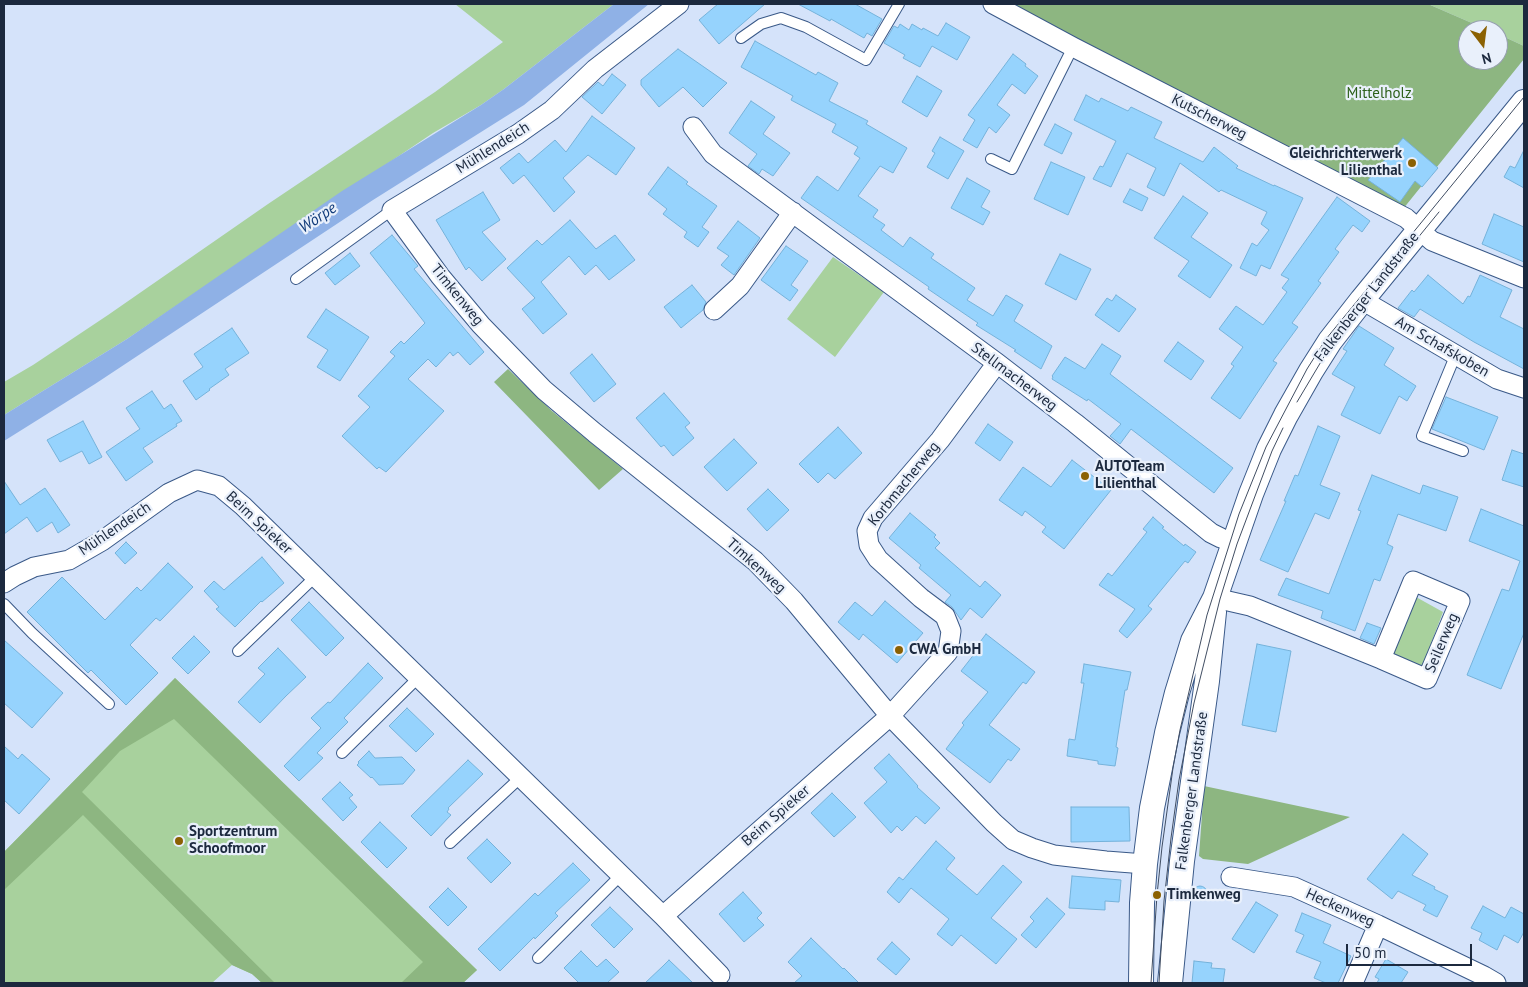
<!DOCTYPE html>
<meta charset="utf-8">
<style>
body{margin:0}
#map{position:relative;width:1528px;height:987px;overflow:hidden;background:#d5e3fa;font-family:"PT Sans",sans-serif}
canvas{display:block}
.frame{position:absolute;inset:0;border:5px solid #1c293e;pointer-events:none}
.north{position:absolute;left:1458px;top:20px;width:50px;height:50px;box-sizing:border-box;background:#e9f0fb;border:1px solid #97a0af;border-radius:50%;rotate:165deg;font-size:14px;font-weight:700;line-height:20px;text-align:center;color:#1c293e}
.north::after{content:'';display:block;margin:auto;width:18px;height:22px;background:#8b6103;clip-path:polygon(50% 0,100% 100%,50% 72%,0 100%)}
.scale{position:absolute;left:1346px;top:944px;width:126px;height:22px;box-sizing:border-box;border:2px solid #1c293e;border-top:0;padding-left:6px;font-size:15px;line-height:18px;white-space:nowrap;color:#1c293e;-webkit-text-stroke:4px #e9f0fb;paint-order:stroke}
</style>
<div id="map">
<canvas width="1528" height="987"></canvas>
<div class="frame"></div>
<div class="north">N</div>
<div class="scale">50 m</div>
</div>
<script>
const g = document.querySelector('canvas').getContext('2d');
g.lineJoin = 'round';
function paint(path, color) { g.fillStyle = color; g.fill(path, 'evenodd'); }
const toPath = rows => new Path2D(rows.map(r => 'M' + r).join(''));
function trace(path, color, width, dash) { g.strokeStyle = color; g.lineWidth = width; g.lineCap = dash ? 'butt' : 'round'; g.setLineDash(dash || []); g.stroke(path); }
function write(font, color, halo, rows, align = 'center') {
  g.font = font + ' "PT Sans",sans-serif'; g.lineWidth = 4.5; g.setLineDash([]); g.textBaseline = 'middle'; g.strokeStyle = halo; g.fillStyle = color; for (const [text, x, y, turn = 0] of rows) {
    g.save(); g.translate(x, y); g.rotate((+turn || 0) * Math.PI / 180); g.textAlign = isNaN(turn) ? turn : align; if (halo) g.strokeText(text, 0, 0); g.fillText(text, 0, 0); g.restore();
  }
}
paint(toPath([
 [455,4,614,4,504,89,481,105,433,133,127,339,4,415,4,382,33,365,108,315,268,204,435,92,503,42],
 [1428,4,1524,4,1524,46,1498,34,1498,30,1488,30],
 [833,257,884,292,835,357,787,319],
 [1416,597,1443,612,1421,670,1392,658],
 [175,678,299,798,477,970,463,983,262,983,252,974,232,965,212,983,4,983,4,852]
]), '#a8d19d');
paint(toPath([
 [1012,4,1428,4,1488,30,1468,30,1468,60,1498,60,1498,34,1524,46,1524,59,1403,209,1033,18],
 [508,369,552,411,623,469,599,490,494,382],
 [175,678,299,798,477,970,463,983,401,983,423,962,174,719,120,751,82,792,275,983,262,983,252,974,232,965,83,815,4,890,4,852],
 [1204,786,1350,817,1248,864,1203,859,1199,856]
]), '#8db681');
paint(toPath([
 [614,4,649,4,524,105,373,200,95,384,4,441,4,415,127,339,342,191,481,105,504,89]
]), '#8fb1e6');
const building = toPath([
 [718,4,765,4,719,44,699,20,718,4],
 [798,4,855,4,882,19,872,36,867,33,864,38,831,19,830,21,798,4],
 [946,23,970,37,957,60,932,46,920,67,903,58,905,55,884,43,894,26,898,28,900,24,909,30,912,24,922,30,923,28,938,36,946,23],
 [755,41,816,75,818,72,838,83,829,101,868,121,866,124,907,148,893,173,880,166,858,196,878,210,873,217,885,225,881,230,903,247,910,237,934,254,931,258,975,288,967,300,993,316,1006,295,1023,305,1014,321,1052,346,1041,369,1014,351,1016,350,976,325,978,323,928,289,929,287,801,198,817,176,838,191,860,158,854,154,858,147,832,132,836,124,791,100,793,96,741,67,755,41],
 [678,49,727,83,703,107,683,87,659,107,641,85,641,80,678,49],
 [1013,54,1026,64,1025,66,1038,76,1025,94,1012,84,997,105,1010,115,996,133,989,127,977,148,963,140,975,120,968,115,1013,54],
 [612,74,626,85,602,114,582,97,598,82,603,86,612,74],
 [917,76,942,91,927,117,902,102,917,76],
 [1086,95,1099,102,1101,98,1128,111,1131,107,1162,122,1154,138,1203,162,1214,147,1238,166,1236,168,1274,186,1274,185,1303,198,1270,269,1261,265,1256,276,1240,268,1252,243,1257,246,1269,230,1261,224,1267,212,1221,190,1219,192,1180,163,1164,196,1147,187,1156,168,1127,153,1111,187,1093,179,1100,166,1103,167,1116,141,1074,120,1086,95],
 [751,101,775,117,763,134,790,153,773,176,762,169,759,174,748,166,757,154,729,133,751,101],
 [592,116,635,148,616,175,588,155,563,178,575,192,554,212,524,175,513,184,500,168,519,153,528,163,555,140,566,152,592,116],
 [1055,124,1072,133,1062,154,1044,145,1055,124],
 [940,137,964,151,948,179,927,167,935,153,932,151,940,137],
 [1403,138,1438,168,1422,187,1415,181,1400,202,1368,180,1403,138],
 [1524,150,1524,188,1504,177,1510,166,1515,168,1524,150],
 [1051,162,1085,177,1068,215,1034,199,1051,162],
 [668,167,688,182,686,184,717,206,702,227,709,232,698,247,684,237,687,232,663,214,667,209,648,194,668,167],
 [967,178,990,191,981,207,990,212,983,225,951,208,967,178],
 [1130,189,1148,198,1142,211,1123,202,1130,189],
 [483,192,500,220,482,232,506,259,482,281,469,267,466,270,436,220,483,192],
 [1183,196,1208,213,1191,237,1232,265,1210,298,1178,276,1189,261,1154,238,1183,196],
 [1337,197,1370,221,1362,232,1353,225,1335,249,1339,252,1318,281,1321,283,1292,323,1298,327,1273,361,1277,363,1240,419,1211,398,1234,366,1231,364,1243,347,1219,329,1236,306,1263,325,1287,292,1282,288,1289,279,1281,275,1337,197],
 [1494,214,1524,227,1524,262,1482,244,1494,214],
 [570,220,596,249,615,235,635,260,609,280,596,265,585,275,569,256,541,282,567,314,543,334,522,309,535,298,507,268,537,240,542,245,570,220],
 [738,221,760,238,734,275,721,265,729,256,717,248,738,221],
 [392,235,418,266,414,269,484,352,470,365,458,352,453,356,450,352,436,367,428,359,408,379,444,411,386,472,379,467,377,469,342,436,370,407,358,396,395,356,390,352,401,341,404,344,425,323,370,253,392,235],
 [786,246,808,261,791,285,798,290,790,301,761,280,786,246],
 [350,253,360,266,335,285,325,273,350,253],
 [1060,254,1091,269,1076,300,1045,284,1060,254],
 [1428,275,1463,304,1468,296,1470,297,1480,275,1512,290,1500,317,1524,329,1524,369,1474,342,1420,309,1414,317,1398,308,1412,290,1414,292,1428,275],
 [692,285,706,302,703,310,681,328,664,307,692,285],
 [1116,295,1136,309,1119,332,1095,315,1107,298,1112,301,1116,295],
 [326,309,369,337,340,381,317,367,328,350,307,337,326,309],
 [1359,326,1394,348,1384,365,1416,386,1407,401,1399,396,1380,434,1341,415,1355,387,1332,374,1347,351,1343,349,1359,326],
 [232,328,249,353,225,369,229,375,209,389,210,390,196,400,183,381,203,367,194,354,232,328],
 [1178,342,1204,361,1191,380,1164,361,1178,342],
 [1102,344,1121,356,1110,374,1233,468,1214,493,1131,429,1120,444,1110,436,1121,424,1088,399,1087,401,1052,379,1053,377,1052,376,1065,357,1085,369,1102,344],
 [592,354,616,384,594,402,570,373,592,354],
 [152,391,164,409,171,404,182,421,176,424,177,426,143,448,153,462,126,481,106,452,140,429,126,408,152,391],
 [664,393,690,423,685,427,694,438,673,456,664,445,661,447,636,418,664,393],
 [1446,397,1498,417,1484,450,1432,429,1446,397],
 [83,421,102,457,89,464,82,451,60,462,47,440,83,421],
 [988,424,1013,442,1000,461,975,443,988,424],
 [1318,426,1340,436,1320,485,1340,493,1329,519,1315,513,1288,572,1260,560,1286,501,1284,501,1295,475,1298,476,1318,426],
 [838,427,862,453,835,479,828,473,818,483,799,464,838,427],
 [734,439,757,463,727,491,704,467,734,439],
 [1512,450,1524,454,1524,487,1502,480,1512,450],
 [1072,460,1111,490,1064,549,1042,532,1046,527,1025,511,1022,516,999,500,1023,467,1051,487,1072,460],
 [1372,475,1420,494,1423,485,1458,497,1446,531,1398,514,1387,544,1393,547,1380,581,1374,579,1355,631,1321,618,1323,611,1278,595,1286,578,1329,594,1361,511,1358,510,1372,475],
 [4,481,20,505,45,488,70,525,58,533,52,522,37,532,27,517,4,534,4,481],
 [768,489,789,510,767,531,747,509,768,489],
 [1481,509,1524,526,1524,633,1501,689,1467,675,1502,589,1509,591,1520,561,1469,541,1481,509],
 [910,513,936,535,934,537,940,543,935,548,980,587,985,581,1001,595,982,618,970,608,961,620,952,607,945,602,951,595,919,568,921,565,889,538,910,513],
 [1153,517,1164,527,1162,528,1184,546,1185,544,1196,552,1188,563,1185,561,1148,606,1152,609,1127,638,1119,631,1135,609,1099,585,1108,573,1112,576,1147,532,1143,529,1153,517],
 [126,542,137,553,125,564,115,553,126,542],
 [262,557,284,583,262,602,261,601,235,627,216,609,219,607,204,591,214,581,224,590,262,557],
 [168,563,193,587,160,621,156,618,130,645,158,673,126,705,91,670,88,673,27,612,62,577,105,620,137,587,141,591,168,563],
 [885,601,923,633,897,663,863,634,859,640,838,622,855,602,872,616,885,601],
 [309,602,344,638,326,656,291,620,309,602],
 [1367,623,1381,628,1374,644,1360,638,1367,623],
 [986,634,1035,672,1026,684,1023,682,989,725,1020,749,1011,761,1008,759,990,783,946,749,964,725,962,723,988,692,961,671,979,648,977,646,986,634],
 [194,636,210,652,188,674,172,658,194,636],
 [4,640,63,693,32,728,4,703,4,640],
 [1257,644,1291,651,1276,732,1242,725,1257,644],
 [278,648,306,677,286,696,260,723,238,702,265,674,258,668,278,648],
 [368,663,383,678,344,718,348,722,317,753,323,758,299,781,284,766,321,728,311,718,328,702,330,703,368,663],
 [1084,664,1131,672,1127,690,1125,690,1116,747,1118,748,1115,766,1098,764,1098,761,1067,756,1069,739,1075,740,1084,683,1081,683,1084,664],
 [407,708,434,734,416,752,389,726,407,708],
 [4,746,18,759,22,754,50,779,19,814,4,800,4,746],
 [369,751,375,758,402,757,415,770,403,784,379,785,372,777,371,778,357,765,359,763,358,762,369,751],
 [889,754,918,786,917,787,940,808,925,824,916,816,902,831,897,826,891,833,864,803,887,782,874,768,889,754],
 [468,760,483,774,448,808,449,809,447,812,451,815,431,836,411,816,468,760],
 [340,782,353,795,349,798,357,807,343,821,322,799,340,782],
 [832,793,856,817,834,837,811,813,832,793],
 [1071,807,1129,807,1130,841,1071,842,1071,807],
 [380,822,407,848,387,868,361,842,380,822],
 [1403,834,1428,854,1412,875,1435,887,1434,889,1448,896,1437,917,1423,910,1426,905,1398,891,1392,899,1367,879,1403,834],
 [487,839,511,863,491,883,467,858,487,839],
 [936,841,955,858,946,869,977,895,1003,865,1022,882,991,918,1017,939,996,964,961,935,952,946,937,934,949,919,911,888,899,903,887,892,899,877,903,880,936,841],
 [573,863,590,880,555,913,558,916,535,939,534,937,500,971,478,949,535,893,538,896,573,863],
 [1072,876,1121,880,1119,902,1105,901,1105,910,1069,908,1072,876],
 '1193 893a7 7 0 1 1 14 0a7 7 0 1 1-14 0Z',
 [448,888,467,907,448,926,429,907,448,888],
 [743,892,762,913,757,918,764,925,744,942,719,914,743,892],
 [1047,898,1065,914,1036,948,1021,935,1034,921,1030,917,1047,898],
 [1256,902,1278,915,1254,953,1232,939,1256,902],
 [1483,906,1505,918,1511,907,1524,914,1524,932,1518,943,1504,935,1497,950,1479,940,1482,933,1471,928,1483,906],
 [610,907,633,929,614,948,591,925,610,907],
 [1302,913,1331,925,1323,943,1351,956,1338,983,1326,983,1314,978,1321,962,1296,952,1304,935,1295,931,1302,913],
 [811,938,843,969,844,968,859,983,794,983,802,976,788,962,811,938],
 [892,942,910,959,896,975,877,959,892,942],
 [581,951,597,967,606,959,619,972,607,983,579,983,564,968,581,951],
 [1386,959,1408,972,1401,983,1377,983,1379,979,1375,977,1386,959],
 [669,960,693,983,645,983,663,966,669,960],
 [1194,961,1212,963,1211,968,1225,969,1223,983,1192,983,1194,961]
]);
paint(building, '#96d3fd');
trace(building, '#75b2da', 1);
const service = toPath([
 [741,38,761,24,781,18,806,27,866,60,899,4],
 [991,159,1012,169,1073,47],
 [296,279,392,210],
 [1456,354,1422,436,1463,451],
 [4,604,32,633,109,704],
 [238,651,316,576],
 [342,753,419,677],
 [450,843,521,777],
 [538,958,621,875]
]);
const minor = toPath([
 [679,4,595,69,552,110,518,134,392,210,440,276,481,325,544,390,595,433,755,561,794,601,890,716,994,823,1013,840,1032,848,1054,855,1106,861,1145,864],
 [993,4,1073,47,1406,218,1432,241,1524,278],
 [693,127,713,154,997,363,1075,423,1211,533,1221,538,1234,543],
 [1362,300,1497,379,1524,388],
 [714,310,740,286,793,212],
 [4,583,15,576,34,567,69,560,102,541,169,493,197,480,219,486,243,506,663,916,890,716,948,652,951,631,945,616,921,598,878,559,869,545,867,531,873,518,940,440,997,363],
 [1215,598,1250,606,1381,659,1427,679,1460,601,1413,581,1381,659],
 [1231,877,1294,887,1378,925,1484,976,1496,983],
 [663,916,720,975],
 [1353,983,1378,925]
]);
const tertiary = toPath([
 [1141,983,1142,903,1145,864,1152,808,1167,733,1177,693,1193,641,1215,598,1251,494,1269,449,1286,415,1311,371,1330,341,1362,300,1524,102],
 [1170,983,1182,861,1207,681,1214,612]
]);
trace(service, '#3a5988', 12);
trace(minor, '#3a5988', 21);
trace(tertiary, '#3a5988', 26);
trace(service, '#fff', 10);
trace(minor, '#fff', 19);
trace(tertiary, '#fff', 24);
trace(toPath([
 [1403,256,1439,212],
 [1297,402,1325,355,1360,308],
 [1151,983,1157,895,1162,847,1173,768,1180,730,1207,615,1239,514,1266,447,1307,369,1326,339,1524,97],
 [1159,983,1164,901,1171,838,1179,780,1194,703,1220,599,1237,544,1272,451,1283,428]
]), '#414e63', 1);
for (const [x, y, r, color] of [
 [1412,163,5,"#8b6103"],
 [1085,476,5,"#8b6103"],
 [899,650,5,"#8b6103"],
 [179,841,5,"#8b6103"],
 [1157,895,5,"#8b6103"]
]) { const dot = new Path2D(); dot.arc(x, y, r, 0, 2 * Math.PI); g.fillStyle = color; g.fill(dot); trace(dot, '#e9f0fb', 2); }
write('15px', '#2d601a', '#e9f0fb', [
 ["Mittelholz",1379,94]
]);
write('15px', '#1c293e', '#e9f0fb', [
 ["Kutscherweg",1209,117,27],
 ["Mühlendeich",493,148,-32],
 ["Timkenweg",457,295,51],
 ["Falkenberger Landstraße",1367,297,-52],
 ["Am Schafskoben",1442,347,30],
 ["Stellmacherweg",1014,377,37],
 ["Korbmacherweg",904,484,-51],
 ["Beim Spieker",259,523,43],
 ["Mühlendeich",115,529,-34],
 ["Timkenweg",756,566,42],
 ["Seilerweg",1442,643,-67],
 ["Falkenberger Landstraße",1192,791,-82],
 ["Beim Spieker",776,816,-41],
 ["Heckenweg",1340,908,24]
]);
write('bold 15px', '#1c293e', '#e9f0fb', [
 ["Gleichrichterwerk",1402,154,"right"],
 ["Lilienthal",1402,171,"right"],
 ["AUTOTeam",1095,467],
 ["Lilienthal",1095,484],
 ["CWA GmbH",909,650],
 ["Sportzentrum",189,832],
 ["Schoofmoor",189,849],
 ["Timkenweg",1167,895]
], 'left');
write('italic 16px', '#123c7a', '#e9f0fb', [
 ["Wörpe",318,218,-34]
]);
</script>
